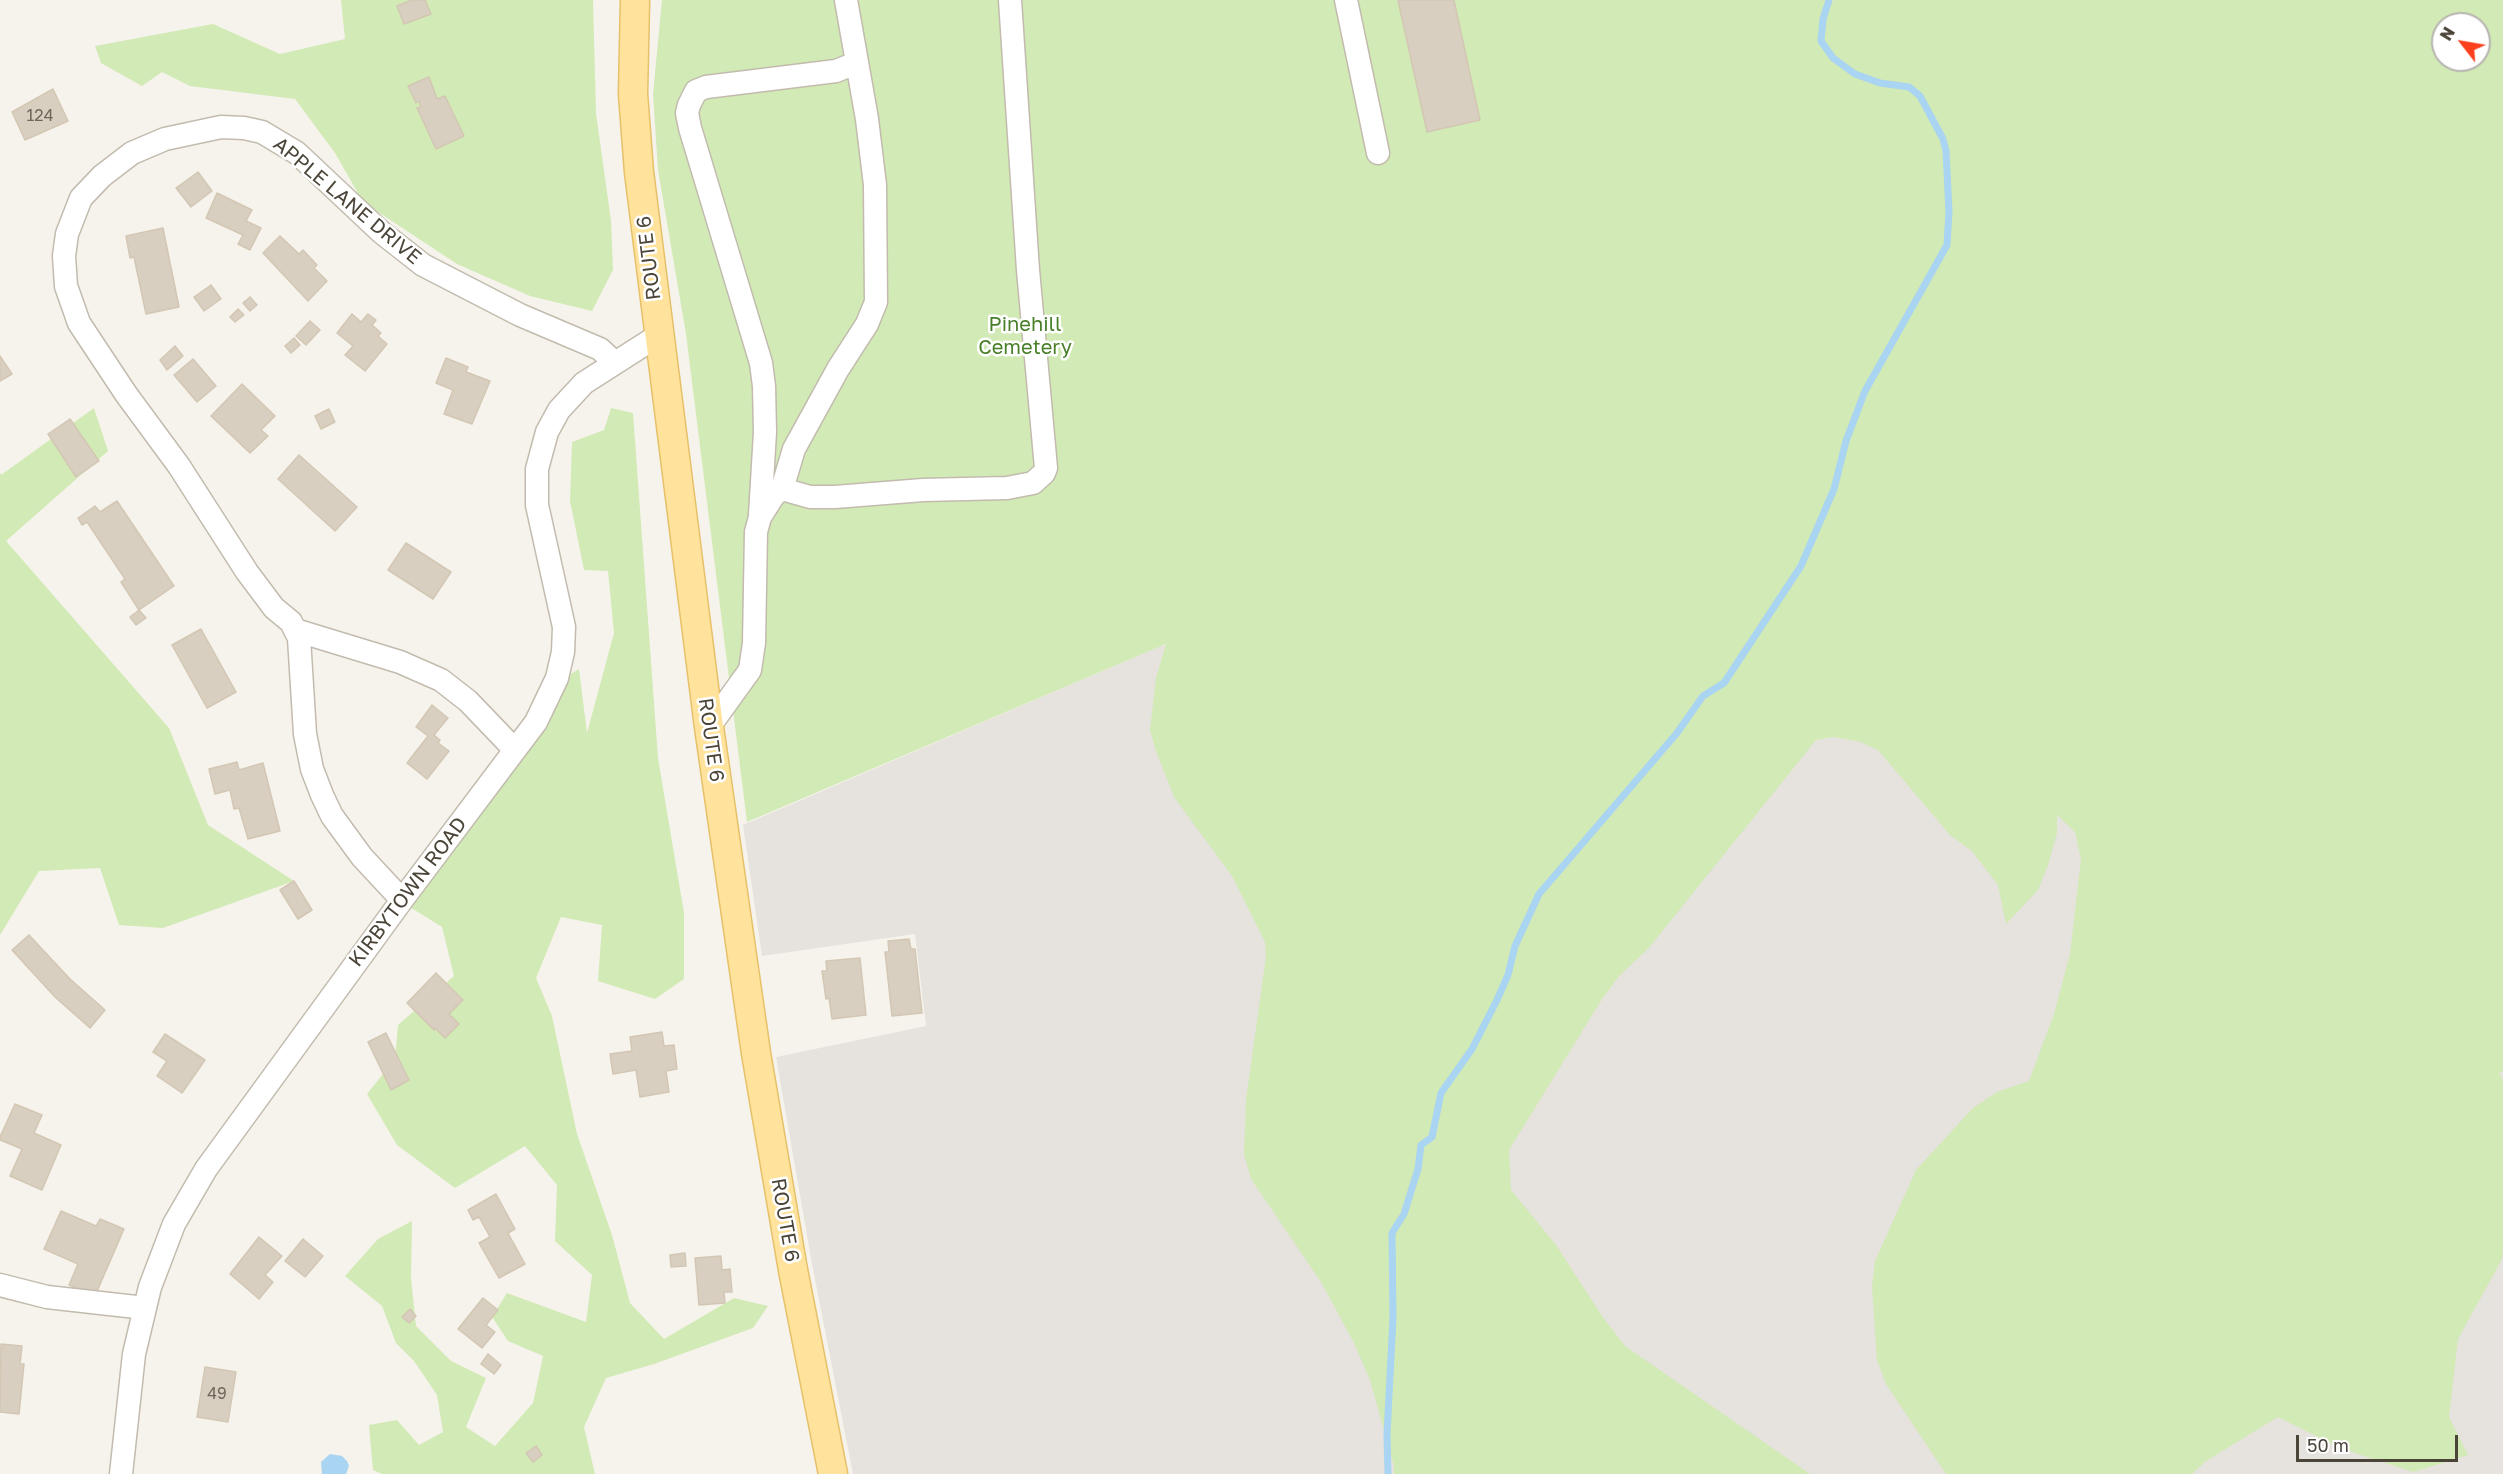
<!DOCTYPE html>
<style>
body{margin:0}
#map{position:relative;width:2503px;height:1474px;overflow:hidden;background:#f6f3ec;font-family:"Golos Text",sans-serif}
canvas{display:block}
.north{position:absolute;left:2431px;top:12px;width:60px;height:60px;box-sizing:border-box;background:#fff;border:2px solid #b7b4b0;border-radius:50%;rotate:301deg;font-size:16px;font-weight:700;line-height:24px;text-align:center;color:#4b4439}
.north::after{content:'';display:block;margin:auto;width:21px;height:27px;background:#fc3f1d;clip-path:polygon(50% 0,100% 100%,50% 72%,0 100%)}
.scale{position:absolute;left:2296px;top:1435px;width:162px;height:27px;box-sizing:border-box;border:3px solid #4b4439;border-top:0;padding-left:8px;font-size:18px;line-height:21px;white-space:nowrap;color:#4b4439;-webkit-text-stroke:4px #fff;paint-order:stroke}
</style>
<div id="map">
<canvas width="2503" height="1474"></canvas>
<div class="north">N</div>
<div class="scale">50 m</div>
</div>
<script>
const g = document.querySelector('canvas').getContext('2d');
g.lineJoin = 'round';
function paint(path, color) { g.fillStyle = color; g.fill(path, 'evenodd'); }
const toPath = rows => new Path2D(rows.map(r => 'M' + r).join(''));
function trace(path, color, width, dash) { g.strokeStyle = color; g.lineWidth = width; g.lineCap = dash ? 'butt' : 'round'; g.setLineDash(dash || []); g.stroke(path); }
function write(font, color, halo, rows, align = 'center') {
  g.font = font + ' "Golos Text",sans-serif'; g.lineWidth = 5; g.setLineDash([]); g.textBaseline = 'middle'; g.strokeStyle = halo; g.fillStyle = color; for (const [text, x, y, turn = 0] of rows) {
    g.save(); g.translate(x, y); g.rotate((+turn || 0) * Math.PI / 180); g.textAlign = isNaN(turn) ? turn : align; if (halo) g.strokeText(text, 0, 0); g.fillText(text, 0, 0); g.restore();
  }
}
paint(toPath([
 [2470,0,2503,60,2503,1474,853,1474,812,1264,776,1057,926,1026,915,934,762,956,743,825,1161,646,1427,583],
 [2443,24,2479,24,2479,60,2443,60]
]), '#e6e2dd');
paint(toPath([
 [341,0,593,0,596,113,611,221,613,270,592,311,530,296,457,264,363,202,335,153,295,99,190,86,162,72,142,86,101,63,95,46,213,24,280,54,345,39],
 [662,0,2503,0,2503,1071,2499,1073,2503,1080,2503,1251,2502,1259,2458,1339,2449,1417,2468,1455,2413,1472,2340,1448,2278,1417,2206,1461,2192,1474,1946,1474,1886,1384,1877,1360,1872,1286,1875,1261,1916,1170,1973,1108,1997,1092,2029,1081,2054,1014,2070,954,2081,859,2075,832,2057,815,2057,833,2048,865,2038,890,2006,924,1998,885,1972,851,1950,835,1878,750,1861,742,1833,737,1816,740,1648,949,1620,975,1602,999,1509,1150,1511,1190,1556,1245,1602,1316,1625,1346,1810,1474,1394,1474,1394,1466,1370,1380,1354,1343,1321,1282,1251,1179,1244,1154,1246,1100,1266,956,1265,942,1232,876,1174,797,1156,751,1150,730,1156,678,1166,644,747,822,686,334,658,170,653,94],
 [2443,24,2479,24,2479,60,2443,60],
 [94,408,108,451,6,541,169,728,208,825,294,881,163,928,119,925,100,868,39,871,0,935,0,472,1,475],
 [611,408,633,413,658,758,684,913,684,979,655,999,598,981,602,925,561,917,536,978,552,1016,577,1134,612,1235,630,1303,664,1339,734,1298,768,1306,753,1328,654,1364,606,1378,584,1427,595,1474,382,1474,373,1470,369,1425,397,1420,419,1445,443,1432,437,1395,414,1361,396,1343,382,1306,345,1276,378,1239,412,1221,411,1278,416,1326,451,1361,486,1378,466,1427,495,1446,533,1403,543,1356,508,1341,492,1317,507,1293,586,1322,592,1275,555,1241,557,1185,525,1146,455,1188,397,1145,367,1094,395,1059,398,1025,454,976,442,927,405,904,540,693,579,669,587,733,614,633,608,571,584,570,570,501,572,442,604,430]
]), '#d2eab5');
paint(toPath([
 [330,1454,342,1456,347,1461,349,1466,346,1474,322,1474,321,1462]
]), '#a9d4f2');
trace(toPath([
 [1388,1474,1387,1434,1393,1318,1392,1233,1404,1214,1418,1169,1421,1145,1432,1137,1441,1093,1472,1049,1497,1000,1508,975,1515,946,1539,894,1677,733,1703,696,1724,683,1801,566,1834,489,1846,441,1865,391,1947,245,1949,212,1946,151,1943,139,1920,96,1909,87,1880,83,1855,74,1833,58,1821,41,1823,19,1829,0]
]), '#a9d4f2', 7);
const building = toPath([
 [412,0,425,0,431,14,404,24,397,6,412,0],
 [1398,0,1454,0,1480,120,1427,132,1398,0],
 [429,77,437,99,445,96,464,136,436,149,417,108,421,107,419,101,416,103,408,86,429,77],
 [53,89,68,121,25,140,12,112,53,89],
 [198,172,212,191,191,207,176,188,198,172],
 [217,193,252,210,246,221,261,228,250,250,238,244,243,235,206,218,217,193],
 [163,228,179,307,146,314,134,257,130,258,126,236,163,228],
 [280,236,299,254,303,250,317,265,314,268,327,281,308,301,263,253,280,236],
 [211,285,221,299,204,311,194,297,211,285],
 [250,297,257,305,250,311,243,303,250,297],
 [238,309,244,315,235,322,230,317,238,309],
 [352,314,361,322,368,314,376,320,372,325,381,333,378,336,387,344,365,371,345,355,353,346,337,333,352,314],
 [310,321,320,330,306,345,296,336,310,321],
 [294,338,300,345,291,353,285,346,294,338],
 [175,346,183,356,167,370,160,360,175,346],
 [0,356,12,374,0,381,0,356],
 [446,358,468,367,466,372,490,381,472,424,444,414,453,390,436,383,446,358],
 [193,359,216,386,197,402,174,375,193,359],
 [242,384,275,416,261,430,268,436,250,453,211,416,242,384],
 [329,409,335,422,321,429,315,416,329,409],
 [70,419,99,461,76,477,48,434,70,419],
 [299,455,357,507,335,531,278,479,299,455],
 [117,501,174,586,139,610,121,582,125,579,87,522,82,525,78,518,95,506,100,512,117,501],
 [406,543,451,572,433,599,388,570,406,543],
 [139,610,146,618,136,625,130,617,139,610],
 [201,629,236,692,207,708,172,645,201,629],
 [432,705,448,718,434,735,440,740,438,743,449,751,427,779,407,763,428,736,416,727,432,705],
 [237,762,239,770,263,763,280,831,248,839,239,808,234,809,230,790,215,794,209,769,237,762],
 [294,881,312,910,298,919,280,890,294,881],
 [29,935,70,979,105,1010,90,1028,55,997,12,950,29,935],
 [909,939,911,949,915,949,922,1013,892,1016,885,952,889,952,888,941,909,939],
 [860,958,866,1015,832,1019,829,998,826,999,822,971,827,971,826,961,860,958],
 [436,973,463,1000,449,1014,459,1024,445,1038,435,1028,434,1030,407,1003,436,973],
 [662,1032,664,1046,674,1045,677,1069,666,1071,669,1092,640,1097,636,1070,613,1074,610,1054,632,1051,630,1037,662,1032],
 [386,1033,409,1080,391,1090,368,1042,386,1033],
 [165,1034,205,1060,182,1093,157,1076,167,1061,153,1052,165,1034],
 [15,1104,42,1115,34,1133,61,1145,42,1190,10,1176,22,1149,0,1140,0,1137,15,1104],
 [496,1194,515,1229,508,1233,525,1264,499,1278,479,1243,490,1237,479,1217,473,1220,468,1210,496,1194],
 [61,1211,96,1226,100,1219,124,1229,95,1296,69,1285,78,1264,44,1249,61,1211],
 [259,1237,282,1256,265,1275,273,1282,259,1299,230,1274,259,1237],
 [303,1239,323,1256,305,1277,285,1261,303,1239],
 [685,1253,686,1266,671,1267,670,1255,685,1253],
 [721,1256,722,1270,730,1269,732,1292,724,1292,725,1303,699,1305,695,1258,721,1256],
 [483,1298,498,1310,486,1325,495,1332,482,1348,458,1329,483,1298],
 [410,1309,416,1316,409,1323,402,1317,410,1309],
 [1,1344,22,1346,20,1364,24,1364,19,1414,0,1412,1,1344],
 [488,1354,501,1365,494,1374,481,1364,488,1354],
 [205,1367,236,1372,228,1422,197,1417,205,1367],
 [536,1446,542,1455,533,1462,526,1453,536,1446]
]);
paint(building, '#d8cfc1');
trace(building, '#d3c7b4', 1.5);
const minor = toPath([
 [1346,0,1378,153],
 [782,489,794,449,838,369,867,324,876,302,875,185,867,119,846,0],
 [760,515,765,432,764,386,761,363,690,128,687,113,689,105,696,91,706,87,836,71,856,63],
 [295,630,400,662,441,680,468,701,515,750],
 [709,727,750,670,754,643,756,532,760,517,774,495,782,489,810,497,835,497,923,490,1007,488,1033,483,1044,473,1046,468,1028,270,1010,0],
 [402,900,362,857,332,816,322,795,312,769,305,734,299,638,291,622,274,608,247,572,179,466,126,394,79,323,66,286,64,256,67,234,81,198,102,176,132,153,165,139,221,127,244,128,262,132,297,153,381,232,423,265,520,315,600,349,614,362],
 [0,1285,47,1297,145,1308],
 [121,1474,134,1354,150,1287,174,1224,206,1169,402,900,536,722,557,678,563,652,564,627,537,505,537,469,547,432,559,410,584,383,659,335]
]);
const major = toPath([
 [635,0,633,94,639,172,709,727,756,1053,793,1270,833,1474]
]);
trace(minor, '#c2bbae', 25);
trace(major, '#e6c16a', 31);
trace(minor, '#fff', 22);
trace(major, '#ffe39c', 28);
write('16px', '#6e675b', null, [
 ["124",40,116],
 ["49",217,1394]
]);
write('20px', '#4b4439', '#fff', [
 ["APPLE LANE DRIVE",347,201,40],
 ["ROUTE 6",649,258,-97],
 ["ROUTE 6",711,740,82],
 ["KIRBYTOWN ROAD",408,892,-53],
 ["ROUTE 6",785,1220,80]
]);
write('20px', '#4a7f2a', '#fff', [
 ["Pinehill",1025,325],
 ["Cemetery",1025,348]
]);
</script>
